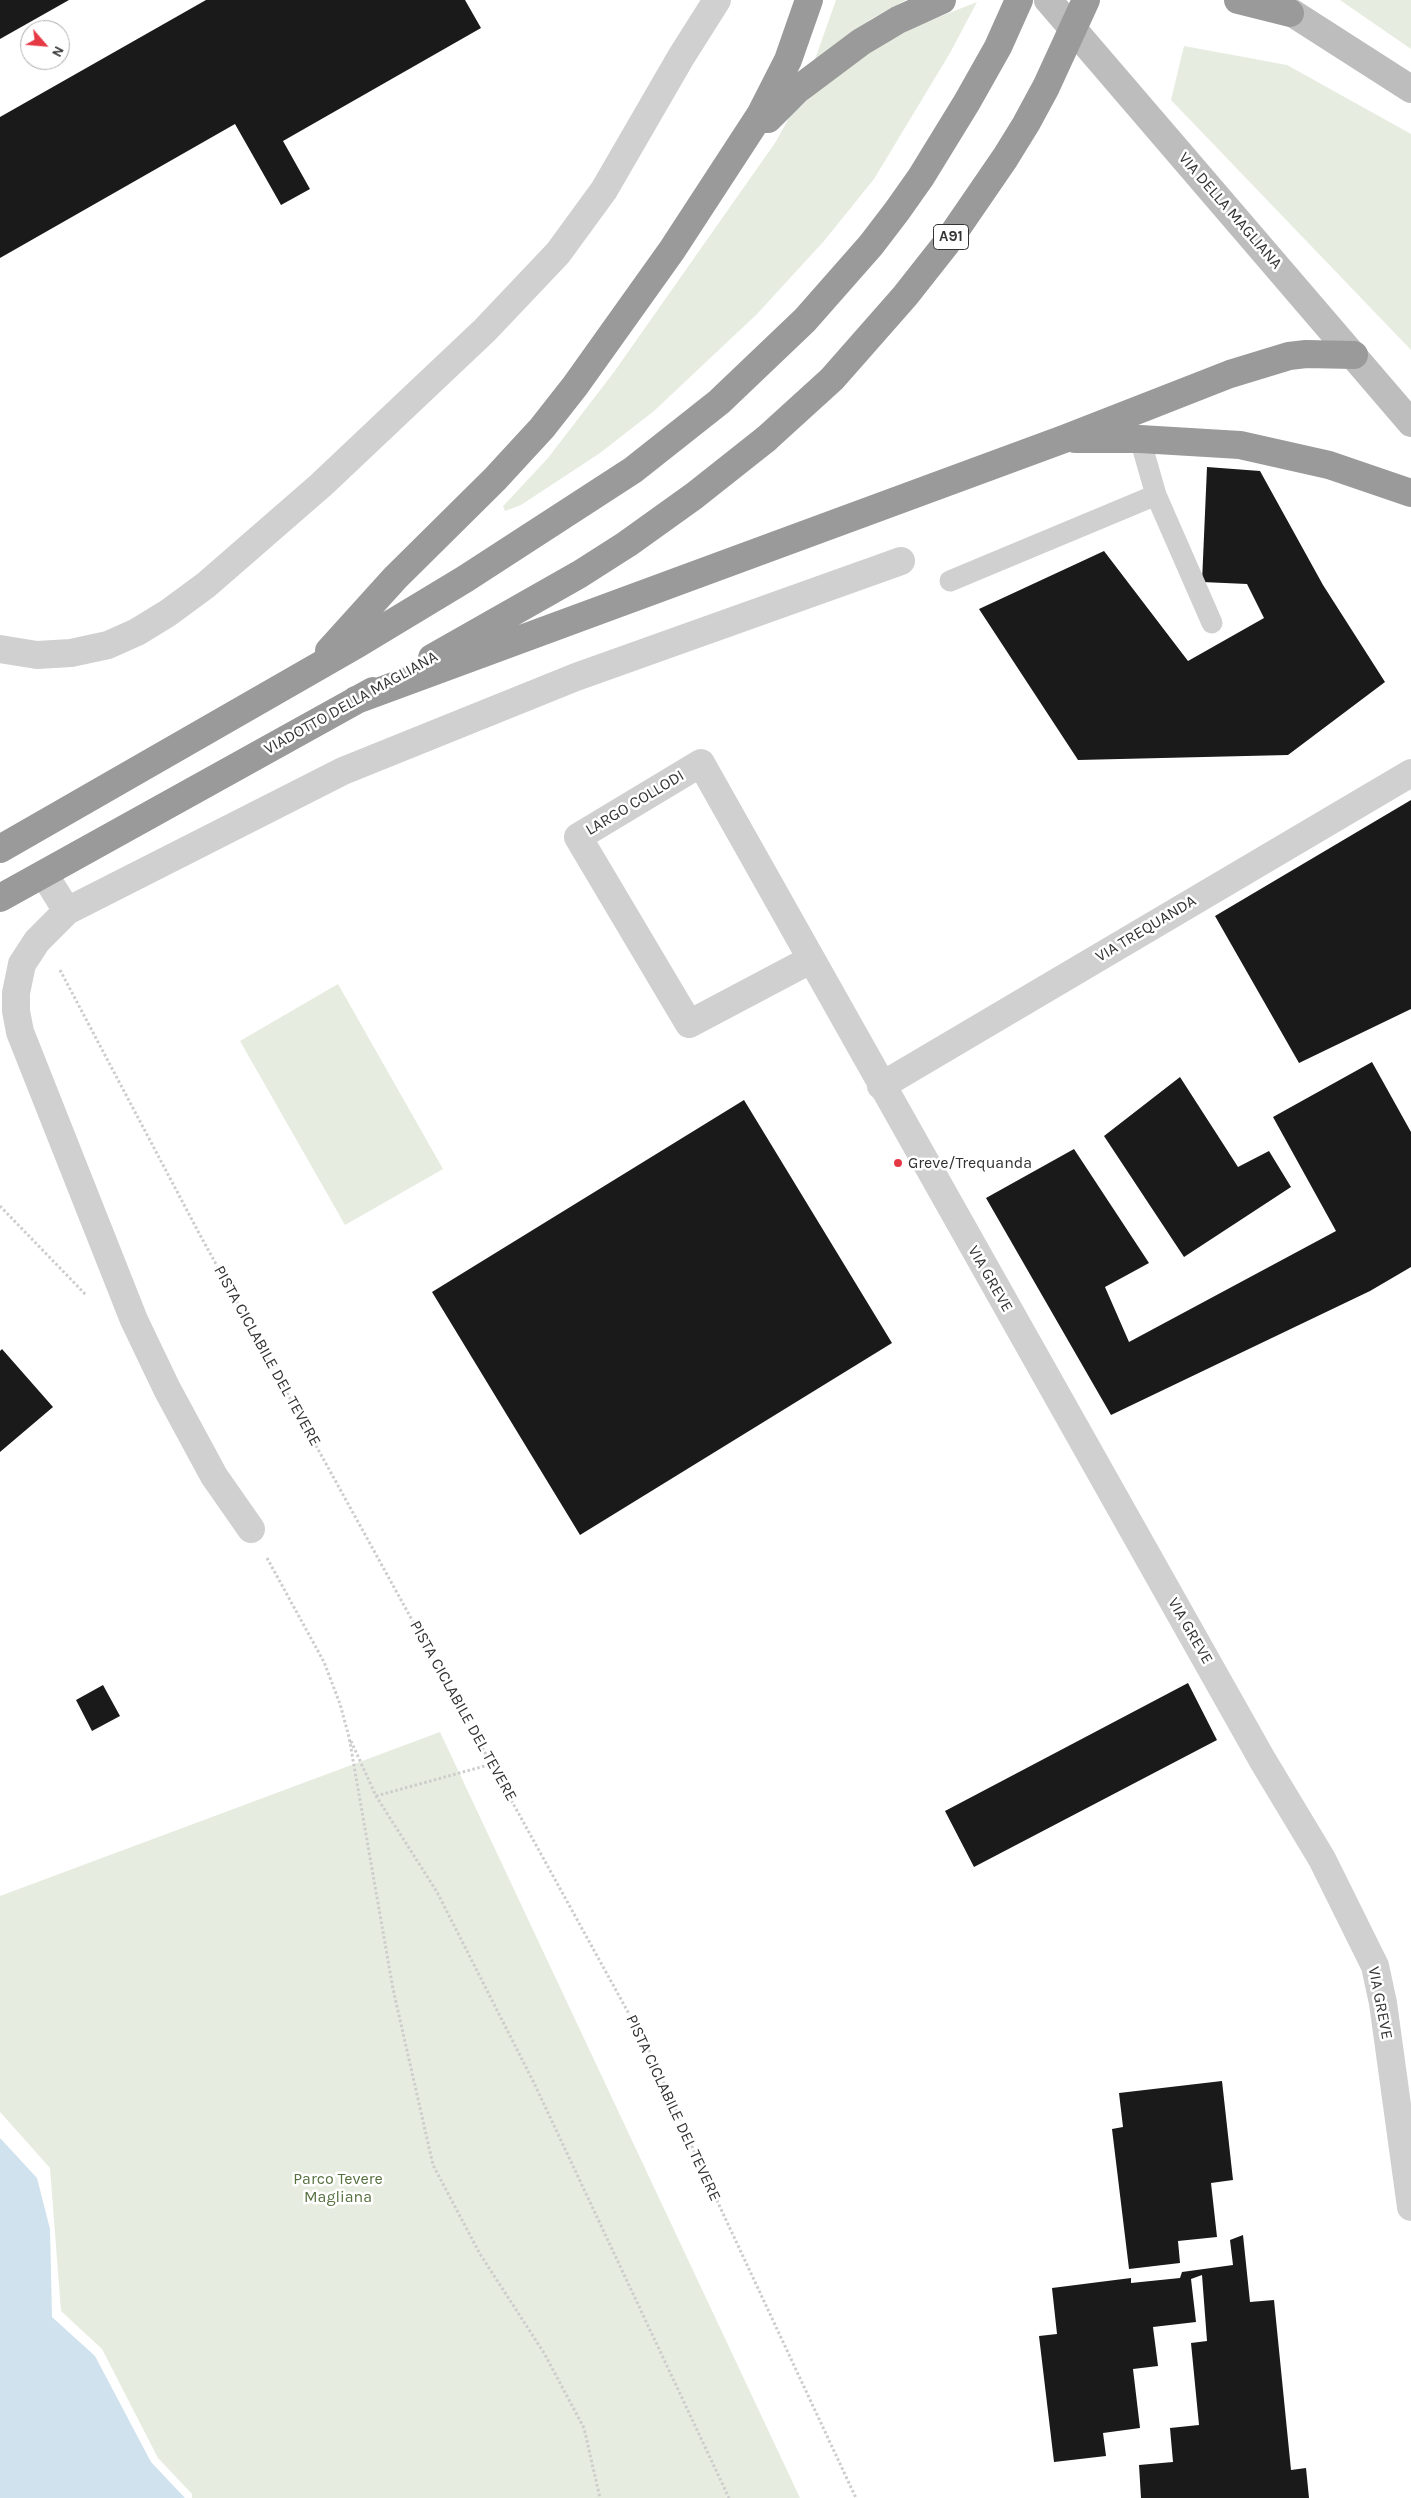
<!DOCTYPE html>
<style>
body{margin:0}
#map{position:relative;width:1411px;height:2498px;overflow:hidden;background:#fff;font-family:Karla,sans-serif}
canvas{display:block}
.north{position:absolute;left:20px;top:20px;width:50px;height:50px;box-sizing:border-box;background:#fff;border:1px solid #adadad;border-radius:50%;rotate:117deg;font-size:14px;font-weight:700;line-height:20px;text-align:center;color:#333}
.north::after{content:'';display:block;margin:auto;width:18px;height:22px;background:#e63946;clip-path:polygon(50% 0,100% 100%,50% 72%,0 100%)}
</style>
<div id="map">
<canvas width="1411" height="2498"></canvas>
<div class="north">N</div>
</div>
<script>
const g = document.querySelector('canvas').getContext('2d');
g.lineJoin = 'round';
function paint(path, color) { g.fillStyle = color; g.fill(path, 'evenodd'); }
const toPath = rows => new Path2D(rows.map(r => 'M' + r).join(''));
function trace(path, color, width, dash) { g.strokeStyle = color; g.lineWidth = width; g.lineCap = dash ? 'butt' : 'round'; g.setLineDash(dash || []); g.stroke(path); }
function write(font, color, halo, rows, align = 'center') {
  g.font = font + ' Karla,sans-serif'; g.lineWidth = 5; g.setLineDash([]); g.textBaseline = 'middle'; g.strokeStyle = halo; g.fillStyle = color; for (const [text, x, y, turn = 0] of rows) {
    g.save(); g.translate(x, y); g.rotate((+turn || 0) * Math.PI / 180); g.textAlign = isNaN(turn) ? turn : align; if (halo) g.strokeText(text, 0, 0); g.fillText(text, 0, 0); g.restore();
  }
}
paint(toPath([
 [836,0,906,0,871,19,839,42,813,65],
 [1340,0,1411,0,1411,49],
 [977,2,950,53,874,179,824,241,757,314,654,411,600,453,521,505,505,511,503,506,506,503,548,458,614,372,775,143,790,116,835,75,875,48,919,25],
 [1184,46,1287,65,1411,134,1411,350,1171,100],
 [338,984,443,1169,345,1225,240,1041],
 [440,1732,800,2498,192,2498,192,2494,158,2458,102,2349,61,2311,50,2168,0,2112,0,1896]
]), '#e6ecdf');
paint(toPath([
 [0,2138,37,2178,50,2229,52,2317,95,2356,151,2462,185,2498,0,2498]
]), '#cfe2ee');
paint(toPath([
 [0,0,69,0,0,39],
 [206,0,465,0,481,28,283,141,310,189,281,205,235,124,0,258,0,117],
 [1207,467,1260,471,1323,585,1385,682,1288,755,1078,760,979,609,1104,551,1188,661,1264,618,1247,584,1202,582],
 [1411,800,1411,1009,1299,1063,1215,916],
 [1372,1062,1411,1132,1411,1267,1370,1291,1111,1415,986,1198,1074,1149,1149,1263,1105,1287,1129,1342,1336,1231,1273,1117],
 [1180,1077,1238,1167,1269,1151,1291,1187,1184,1257,1104,1136],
 [744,1100,892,1343,580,1535,432,1292],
 [2,1349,53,1407,0,1452,0,1351],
 [1188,1683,1217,1740,974,1867,945,1811],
 [103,1685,120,1716,92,1731,76,1700],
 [1222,2081,1233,2180,1211,2183,1217,2237,1178,2241,1180,2263,1129,2269,1112,2129,1123,2127,1119,2093],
 [1243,2235,1250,2302,1274,2300,1291,2470,1306,2468,1309,2498,1141,2498,1139,2465,1173,2462,1170,2428,1199,2425,1191,2343,1207,2341,1202,2275,1191,2279,1196,2322,1153,2327,1158,2366,1133,2369,1140,2428,1103,2433,1106,2456,1054,2462,1039,2336,1057,2334,1052,2288,1131,2278,1131,2283,1180,2278,1182,2272,1233,2265,1230,2240]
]), '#1a1a1a');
trace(toPath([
 [60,970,200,1235,650,2052,698,2160,856,2498],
 [0,1206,86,1295],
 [267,1558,324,1662,340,1704,349,1737,393,1989,433,2165,480,2254,544,2353,584,2428,600,2498],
 [351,1741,376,1796,437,1892,534,2083,729,2498],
 [376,1796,492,1764]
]), '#cdcdcd', 3, [2.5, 2.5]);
trace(toPath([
 [1140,439,1156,495,1212,623],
 [950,581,1156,495]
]), '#d0d0d0', 21);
trace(toPath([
 [0,649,37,655,71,653,108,645,137,632,168,613,206,585,321,485,485,330,558,253,604,190,681,57,717,0],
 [44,874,67,911,37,941,22,964,16,993,16,1011,20,1032,134,1320,167,1389,214,1476,251,1529],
 [67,911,343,771,576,677,901,561],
 [810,960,689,1024,578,837,701,763,1263,1761,1322,1859,1375,1966,1383,2003,1411,2207],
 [881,1086,1411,773]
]), '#d0d0d0', 28);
trace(toPath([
 [1048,0,1411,423],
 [1272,0,1411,89]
]), '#bdbdbd', 28);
trace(toPath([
 [1238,0,1290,13],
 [768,119,797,90,861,42,898,20,942,0],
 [1075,439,1140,439,1240,445,1329,465,1411,493],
 [329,651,395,578,495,479,542,428,575,386,672,250,760,115,788,60,809,0],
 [432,658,580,574,627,544,694,496,766,439],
 [356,700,1064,439,1230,374,1289,356,1306,354,1354,355],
 [0,849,359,643,465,579,633,470,719,402,805,320,871,245,897,211,921,177,967,102,998,47,1019,0],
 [0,898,373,691]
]), '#9a9a9a', 28);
trace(toPath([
 [766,439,832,379,905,296,946,244,1005,158,1026,124,1046,87,1086,0]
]), '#9a9a9a', 28);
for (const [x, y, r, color] of [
 [898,1163,5,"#e63946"]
]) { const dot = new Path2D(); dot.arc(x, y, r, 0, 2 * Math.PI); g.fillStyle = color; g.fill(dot); trace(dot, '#fff', 2); }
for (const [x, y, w] of [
 [951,237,35]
]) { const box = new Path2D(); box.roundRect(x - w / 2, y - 12.5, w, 25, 4); g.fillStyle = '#fff'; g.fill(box); trace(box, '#333', 1); }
write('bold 15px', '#333', null, [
 ["A91",951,237]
]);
write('16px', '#333', '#fff', [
 ["VIA DELLA MAGLIANA",1230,211,49],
 ["VIADOTTO DELLA MAGLIANA",351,703,-29],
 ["LARGO COLLODI",635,803,-31],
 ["VIA TREQUANDA",1146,929,-31],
 ["VIA GREVE",990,1279,60],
 ["PISTA CICLABILE DEL TEVERE",267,1356,61],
 ["VIA GREVE",1190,1631,60],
 ["PISTA CICLABILE DEL TEVERE",463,1711,61],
 ["VIA GREVE",1380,2003,79],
 ["PISTA CICLABILE DEL TEVERE",673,2108,65]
]);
write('16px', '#333', '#fff', [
 ["Greve/Trequanda",908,1163]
], 'left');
write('16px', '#56703f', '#fff', [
 ["Parco Tevere",338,2179],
 ["Magliana",338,2197]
]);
</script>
